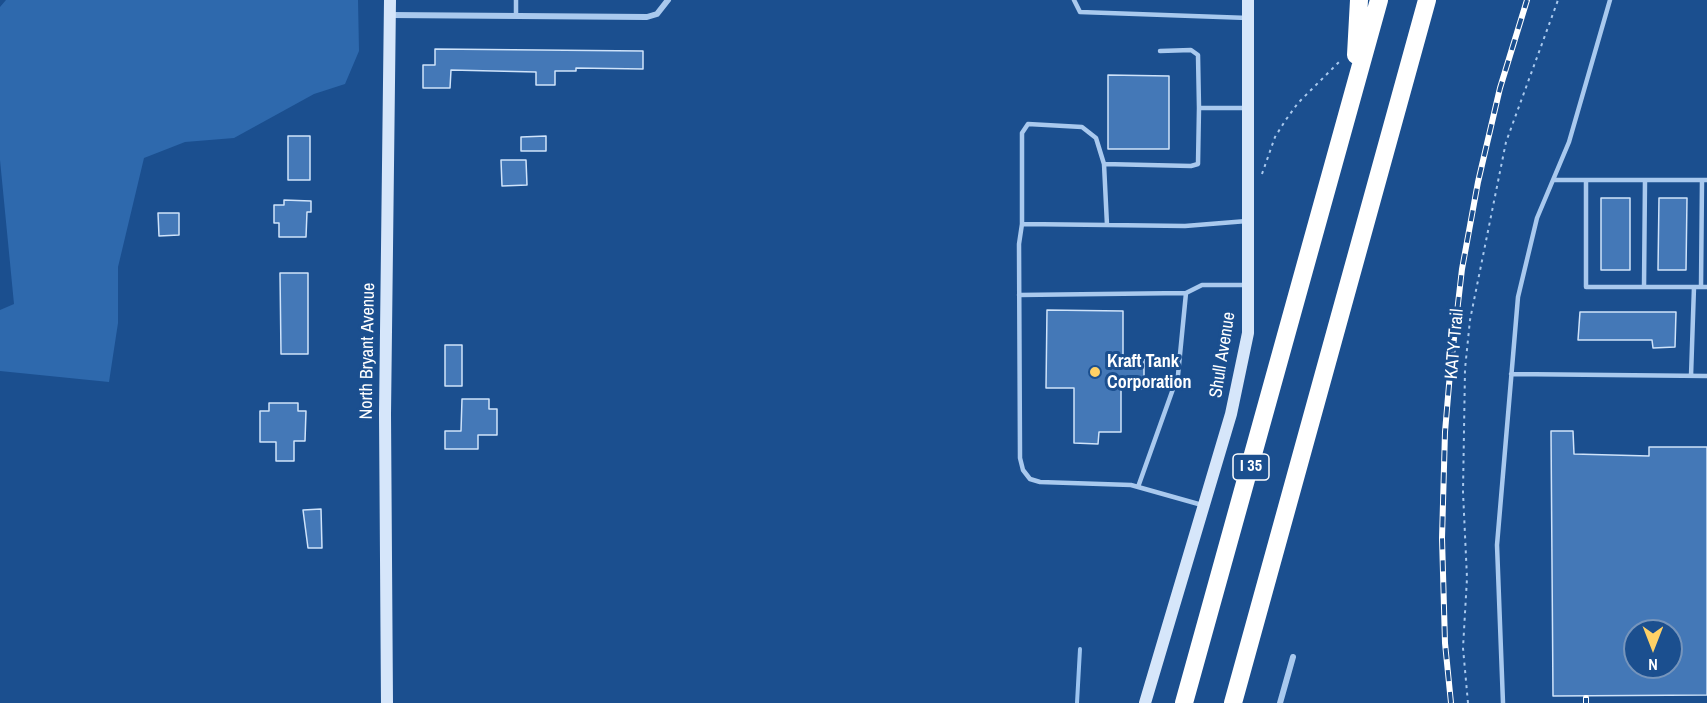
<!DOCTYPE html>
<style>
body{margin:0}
#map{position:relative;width:1707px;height:703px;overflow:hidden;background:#1b4f8f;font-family:"Archivo Narrow",sans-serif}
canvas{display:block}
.north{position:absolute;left:1623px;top:619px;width:60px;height:60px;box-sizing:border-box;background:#1b4f8f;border:2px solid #7695bc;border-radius:50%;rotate:180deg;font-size:16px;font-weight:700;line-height:24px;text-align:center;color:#fff}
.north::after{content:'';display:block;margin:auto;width:21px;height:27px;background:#ffd166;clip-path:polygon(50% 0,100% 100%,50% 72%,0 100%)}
</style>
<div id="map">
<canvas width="1707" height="703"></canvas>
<div class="north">N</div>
</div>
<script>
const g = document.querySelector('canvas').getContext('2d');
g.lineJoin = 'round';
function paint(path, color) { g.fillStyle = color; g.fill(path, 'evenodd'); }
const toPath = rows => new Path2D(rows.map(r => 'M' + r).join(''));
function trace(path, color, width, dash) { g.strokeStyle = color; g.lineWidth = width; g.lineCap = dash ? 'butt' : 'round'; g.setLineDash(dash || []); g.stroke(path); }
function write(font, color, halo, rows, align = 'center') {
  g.font = font + ' "Archivo Narrow",sans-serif'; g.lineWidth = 6; g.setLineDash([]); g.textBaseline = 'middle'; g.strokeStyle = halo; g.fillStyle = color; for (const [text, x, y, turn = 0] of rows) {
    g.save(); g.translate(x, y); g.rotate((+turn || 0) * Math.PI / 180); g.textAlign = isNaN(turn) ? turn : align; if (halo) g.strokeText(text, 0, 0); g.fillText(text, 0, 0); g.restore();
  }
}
paint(toPath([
 [6,0,358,0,359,51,345,84,314,94,234,138,185,142,144,158,118,267,118,323,109,382,0,371,0,310,14,304,0,160,0,7]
]), '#2e69ad');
trace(toPath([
 [1077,703,1080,649]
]), '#9cc4f0', 4);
const building = toPath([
 [435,49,643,51,643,69,576,68,576,71,555,71,555,85,536,85,536,72,451,70,450,88,423,88,423,65,435,65,435,49],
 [1108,75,1169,76,1169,149,1108,149,1108,75],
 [288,136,310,136,310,180,288,180,288,136],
 [546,136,546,151,521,151,521,137,546,136],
 [501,160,526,160,527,185,502,186,501,160],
 [1601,198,1630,198,1630,270,1601,270,1601,198],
 [1659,198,1687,198,1686,270,1658,270,1659,198],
 [284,200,311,201,311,212,307,212,306,237,279,237,279,223,274,223,274,205,284,205,284,200],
 [158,213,179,213,179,235,159,236,158,213],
 [280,273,308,273,308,354,281,354,280,273],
 [1047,310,1123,311,1123,356,1144,356,1144,389,1121,388,1121,432,1099,432,1098,444,1074,443,1074,388,1046,388,1047,310],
 [1580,312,1676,312,1675,347,1653,348,1652,340,1578,340,1580,312],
 [445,345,462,345,462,386,445,386,445,345],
 [462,399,489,399,489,409,497,409,497,435,478,435,478,449,445,449,445,431,461,431,462,399],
 [269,403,298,403,298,411,306,411,305,441,294,441,294,461,276,461,276,442,260,442,260,411,269,411,269,403],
 [1551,431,1573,431,1574,454,1649,456,1649,447,1707,447,1707,695,1553,696,1551,431],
 [1635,631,1671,631,1671,667,1635,667,1635,631],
 [321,509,322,548,308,548,303,510,321,509]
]);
paint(building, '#4478b7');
trace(building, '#cfe3fa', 1.5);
trace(toPath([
 [1262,174,1275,137,1285,121,1298,103,1341,60],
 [1468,703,1463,648,1467,578,1463,492,1465,369,1470,320,1506,142,1558,0]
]), '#a9c9ee', 2, [3, 4.5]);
trace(toPath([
 [1074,0,1080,12,1248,18],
 [516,16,516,0],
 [1160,51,1191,50,1198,55,1199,108],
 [1246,108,1199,108,1198,164,1191,166,1104,164,1107,225,1185,226,1247,221],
 [1555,180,1707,180],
 [1586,180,1586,287,1707,287],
 [1022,224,1022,133,1028,124,1082,127,1096,138,1104,164],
 [1107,225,1022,224,1019,244,1020,458,1023,470,1030,479,1040,482,1131,485,1202,505],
 [1644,287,1645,180],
 [1701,287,1702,180],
 [1019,295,1186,293,1202,285,1247,285],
 [1511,374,1707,376],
 [1691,376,1694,287],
 [1138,487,1178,375,1186,293],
 [1503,703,1497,545,1518,297,1537,218,1569,142,1610,0]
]), '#a9c9ee', 4.5);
trace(toPath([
 [390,15,647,17,657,14,668,0],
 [1280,703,1293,657]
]), '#a9c9ee', 6);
trace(toPath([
 [387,703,385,414,390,0],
 [1145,703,1231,414,1248,333,1248,0]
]), '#d6e6fa', 12);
trace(toPath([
 [1356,55,1359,0],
 [1184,703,1379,0],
 [1233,703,1427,0]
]), '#fff', 18);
const rail = toPath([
 [1451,703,1445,643,1442,538,1445,432,1450,373,1462,269,1478,182,1500,88,1527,0],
 [1586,703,1586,698]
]);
trace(rail, '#fff', 6);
trace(rail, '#1b4f8f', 4, [11]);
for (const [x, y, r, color] of [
 [1095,372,6,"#ffd166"]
]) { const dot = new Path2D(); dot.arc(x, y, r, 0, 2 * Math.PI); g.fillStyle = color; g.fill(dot); trace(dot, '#1b4f8f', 2); }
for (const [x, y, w] of [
 [1251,467,36]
]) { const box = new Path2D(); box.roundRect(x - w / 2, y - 13, w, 26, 4.5); g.fillStyle = '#1b4f8f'; g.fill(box); trace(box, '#fff', 1.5); }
write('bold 16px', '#fff', null, [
 ["I 35",1251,467]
]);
write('18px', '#fff', '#1b4f8f', [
 ["KATY Trail",1455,344,-85],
 ["North Bryant Avenue",368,351,-89],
 ["Shull Avenue",1223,355,-81]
]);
write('bold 18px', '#fff', '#1b4f8f', [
 ["Kraft Tank",1107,362],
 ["Corporation",1107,383]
], 'left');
</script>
